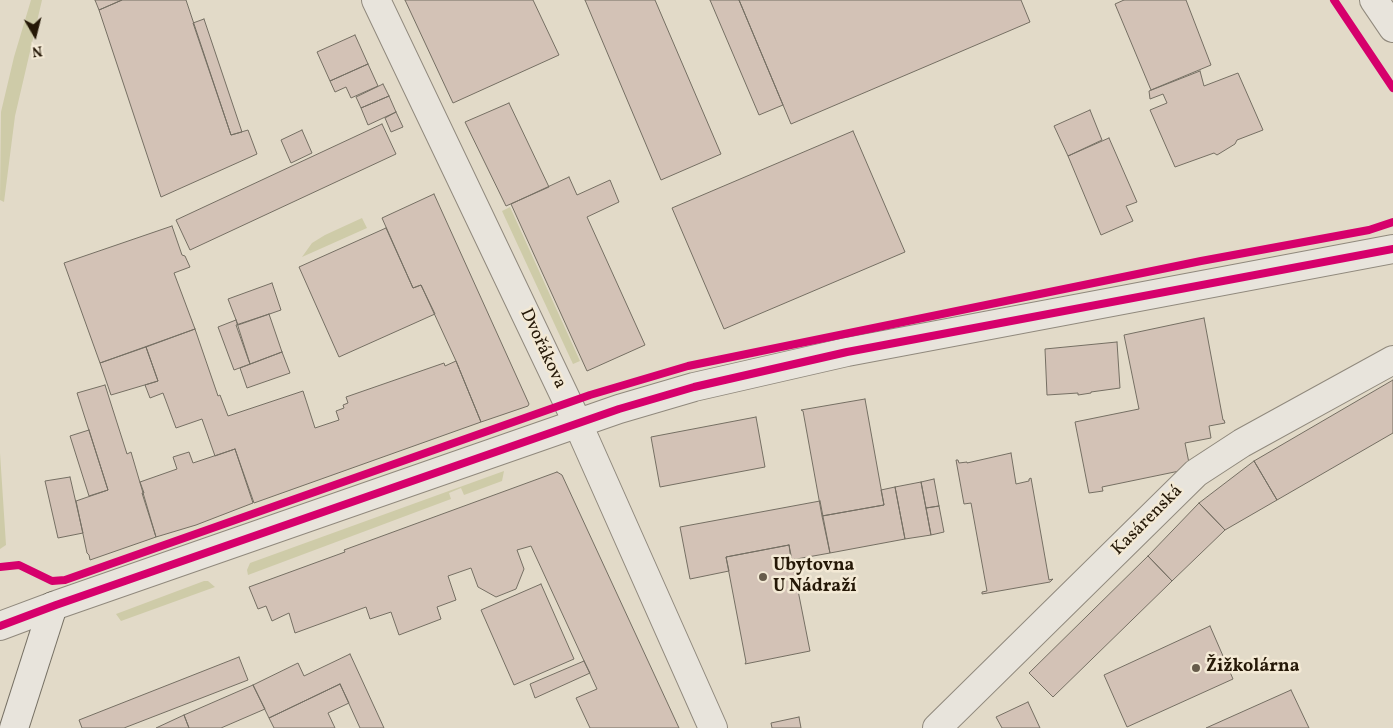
<!DOCTYPE html>
<meta charset="utf-8">
<style>
body{margin:0}
#map{position:relative;width:1393px;height:728px;overflow:hidden;background:#e2dac8;font-family:Vollkorn,serif}
canvas{display:block}
.north{position:absolute;left:10px;top:10px;width:50px;height:50px;-webkit-text-stroke:4px #f3e9d5;paint-order:stroke;rotate:172deg;font-size:14px;font-weight:700;line-height:20px;text-align:center;color:#251807}
.north::after{content:'';display:block;margin:auto;width:18px;height:22px;background:#251807;clip-path:polygon(50% 0,100% 100%,50% 72%,0 100%)}
</style>
<div id="map">
<canvas width="1393" height="728"></canvas>
<div class="north">N</div>
</div>
<script>
const g = document.querySelector('canvas').getContext('2d');
g.lineJoin = 'round';
function paint(path, color) { g.fillStyle = color; g.fill(path, 'evenodd'); }
const toPath = rows => new Path2D(rows.map(r => 'M' + r).join(''));
function trace(path, color, width, dash) { g.strokeStyle = color; g.lineWidth = width; g.lineCap = dash ? 'butt' : 'round'; g.setLineDash(dash || []); g.stroke(path); }
function write(font, color, halo, rows, align = 'center') {
  g.font = font + ' Vollkorn,serif'; g.lineWidth = 5; g.setLineDash([]); g.textBaseline = 'middle'; g.strokeStyle = halo; g.fillStyle = color; for (const [text, x, y, turn = 0] of rows) {
    g.save(); g.translate(x, y); g.rotate((+turn || 0) * Math.PI / 180); g.textAlign = isNaN(turn) ? turn : align; if (halo) g.strokeText(text, 0, 0); g.fillText(text, 0, 0); g.restore();
  }
}
paint(toPath([
 [31,0,42,0,15,116,4,202,0,200,1,112,14,57],
 [510,207,580,361,573,364,502,211],
 [362,218,367,228,302,257,312,243,325,235],
 [0,453,6,545,0,549],
 [504,471,502,481,464,495,461,488,449,493,451,499,248,575,247,570,250,563],
 [204,581,208,581,215,587,121,621,116,614]
]), '#cecba8');
const building = toPath([
 [95,0,122,0,99,10,95,0],
 [122,0,186,0,231,135,248,130,257,154,161,197,99,10,122,0],
 [405,0,533,0,559,55,453,103,405,0],
 [585,0,655,0,721,154,661,180,585,0],
 [710,0,739,0,783,105,759,115,710,0],
 [739,0,1021,0,1030,22,791,124,739,0],
 [1124,0,1186,0,1211,65,1151,90,1115,4,1124,0],
 [204,19,242,132,231,135,193,23,204,19],
 [355,35,368,64,330,81,317,52,355,35],
 [368,64,378,86,351,98,346,87,335,92,330,81,368,64],
 [1200,71,1204,86,1238,73,1263,130,1237,140,1235,144,1217,155,1214,153,1175,167,1150,110,1167,103,1163,94,1150,99,1149,91,1200,71],
 [383,84,389,96,361,108,356,97,383,84],
 [389,96,396,112,368,125,361,108,389,96],
 [509,103,549,187,506,206,465,122,509,103],
 [1090,110,1102,140,1068,156,1054,126,1090,110],
 [396,112,403,127,391,132,385,118,396,112],
 [382,124,396,154,190,250,176,220,382,124],
 [302,130,312,153,291,163,281,140,302,130],
 [853,131,905,252,724,329,672,208,853,131],
 [1109,138,1137,202,1126,206,1133,221,1101,235,1068,156,1109,138],
 [569,177,577,195,610,180,619,202,587,217,645,345,587,371,511,204,569,177],
 [434,194,529,404,528,406,481,422,456,361,421,285,413,288,382,218,434,194],
 [172,226,182,255,185,256,190,267,174,273,195,329,100,363,64,263,172,226],
 [386,228,413,288,421,285,435,314,339,357,299,267,386,228],
 [272,283,281,310,238,325,228,299,272,283],
 [269,314,282,352,250,364,236,325,269,314],
 [1204,318,1223,420,1224,420,1225,423,1209,426,1211,438,1185,443,1191,473,1189,469,1102,487,1103,491,1089,493,1075,422,1139,409,1124,335,1204,318],
 [236,320,250,364,234,370,218,327,236,320],
 [195,329,218,396,220,395,228,416,303,391,315,428,339,420,336,411,344,408,343,405,348,403,346,397,444,363,445,366,456,361,481,422,254,503,235,449,215,456,202,419,176,428,163,393,150,398,145,385,158,381,146,347,195,329],
 [1117,342,1120,388,1091,392,1091,393,1078,395,1078,393,1047,395,1045,349,1117,342],
 [146,347,158,381,111,395,100,363,146,347],
 [282,352,290,373,247,388,240,368,282,352],
 [1393,380,1393,433,1277,500,1254,461,1393,380],
 [105,385,127,454,131,452,156,537,90,560,89,555,87,553,76,501,108,490,77,393,105,385],
 [865,399,884,505,822,516,803,411,801,410,865,399],
 [756,417,765,467,660,487,651,437,756,417],
 [89,430,108,490,89,496,70,436,89,430],
 [235,449,253,503,196,525,156,537,142,493,144,493,140,482,177,469,173,457,189,452,193,463,235,449],
 [1011,453,1016,484,1029,481,1029,479,1031,478,1049,580,1053,579,1050,582,982,594,982,592,987,591,971,503,964,504,956,460,958,460,959,463,967,462,967,463,1011,453],
 [1254,461,1277,500,1225,530,1199,503,1254,461],
 [557,472,562,475,679,728,590,728,576,698,597,689,531,546,517,550,524,569,516,589,496,597,478,587,471,568,448,576,456,600,437,607,441,619,399,635,391,612,370,619,366,607,295,633,289,613,272,621,266,606,258,609,249,587,345,552,344,550,557,472],
 [70,477,83,533,58,538,45,481,70,477],
 [934,479,939,506,926,508,921,482,934,479],
 [921,482,931,535,905,539,895,487,921,482],
 [895,487,905,539,830,553,822,516,884,505,881,490,895,487],
 [820,501,830,553,791,560,789,545,726,557,729,571,690,579,680,527,820,501],
 [1199,503,1225,530,1172,581,1148,556,1199,503],
 [939,506,944,532,931,535,926,508,939,506],
 [789,545,810,651,745,664,746,662,726,557,789,545],
 [1148,556,1172,581,1053,697,1029,673,1148,556],
 [541,584,574,659,514,685,481,610,541,584],
 [1210,626,1233,679,1127,727,1104,675,1210,626],
 [350,654,384,728,360,728,340,684,269,718,253,685,298,663,304,676,350,654],
 [239,657,248,680,124,728,82,728,79,720,239,657],
 [584,661,590,673,535,698,530,684,584,661],
 [340,684,349,703,328,713,335,728,274,728,269,718,340,684],
 [253,685,265,709,221,728,189,728,184,715,253,685],
 [1291,690,1309,728,1206,728,1291,690],
 [1028,702,1040,728,1002,728,996,717,1028,702],
 [184,715,189,728,156,728,184,715],
 [799,717,801,728,772,728,771,723,799,717]
]);
paint(building, '#d3c2b6');
trace(building, '#756f63', 1);
const minor = toPath([
 [376,0,578,424,713,728],
 [937,728,1196,473,1242,443,1393,360]
]);
const tertiary = toPath([
 [1374,0,1393,28],
 [0,626,56,605,619,409,694,387,847,352,1393,249]
]);
const secondary = toPath([
 [14,728,53,606]
]);
trace(minor, '#90897d', 30);
trace(tertiary, '#90897d', 30);
trace(secondary, '#756f63', 30);
trace(minor, '#e8e4dc', 28);
trace(tertiary, '#e8e4dc', 28);
trace(secondary, '#e8e4dc', 28);
trace(toPath([
 [1334,0,1393,88],
 [0,567,19,565,52,581,65,580,590,395,688,366,1201,261,1369,230,1393,222],
 [0,626,56,605,619,409,694,387,847,352,1393,249]
]), '#d6006c', 8);
for (const [x, y, r, color] of [
 [763,577,5,"#675c4b"],
 [1196,668,5,"#675c4b"]
]) { const dot = new Path2D(); dot.arc(x, y, r, 0, 2 * Math.PI); g.fillStyle = color; g.fill(dot); trace(dot, '#f3e9d5', 2); }
write('18px', '#251807', '#f3e9d5', [
 ["Dvořákova",542,349,65],
 ["Kasárenská",1148,521,-45]
]);
write('bold 18px', '#251807', '#f3e9d5', [
 ["Ubytovna",773,567],
 ["U Nádraží",773,588],
 ["Žižkolárna",1206,668]
], 'left');
</script>
